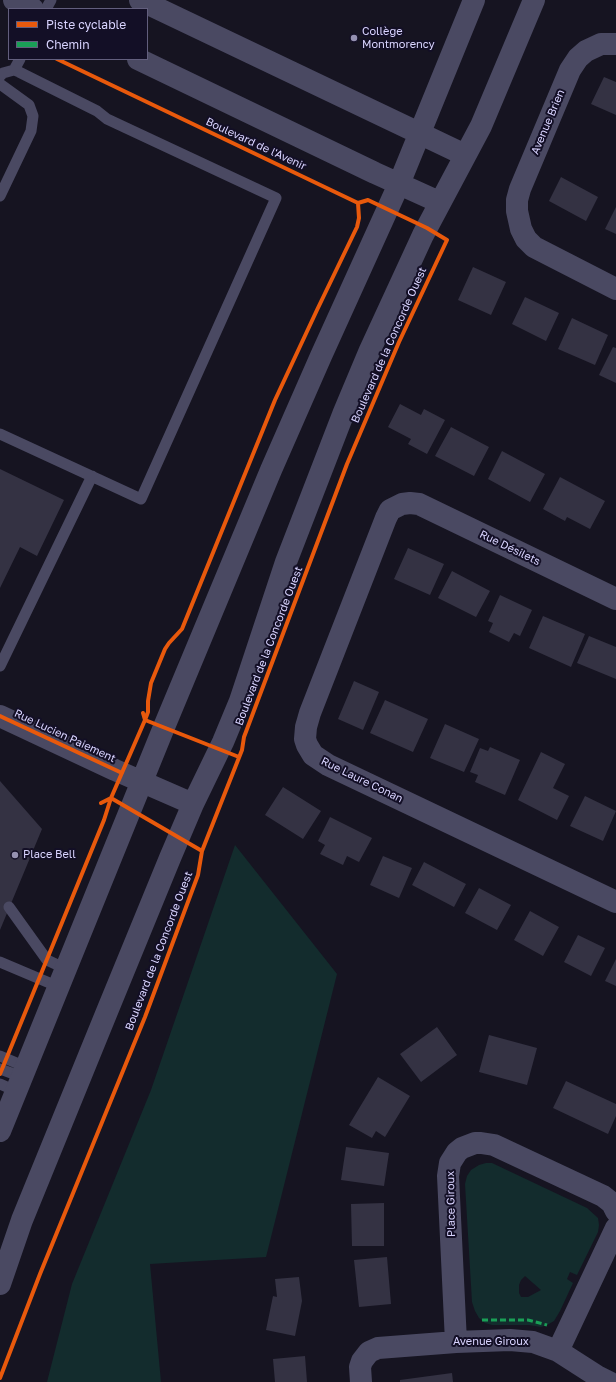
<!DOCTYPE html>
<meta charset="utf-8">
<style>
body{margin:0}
#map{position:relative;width:616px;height:1382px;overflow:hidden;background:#161421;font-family:"Golos Text",sans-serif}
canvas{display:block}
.legend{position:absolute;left:8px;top:8px;width:140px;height:52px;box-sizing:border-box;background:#130f26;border:1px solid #625e7d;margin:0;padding:5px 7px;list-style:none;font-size:12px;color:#d9d4ff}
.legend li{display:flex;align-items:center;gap:8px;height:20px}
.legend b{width:20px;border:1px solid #625e7d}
</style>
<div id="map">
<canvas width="616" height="1382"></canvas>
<ul class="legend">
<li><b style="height:5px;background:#e8590c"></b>Piste cyclable</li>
<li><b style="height:5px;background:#1a9f57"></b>Chemin</li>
</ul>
</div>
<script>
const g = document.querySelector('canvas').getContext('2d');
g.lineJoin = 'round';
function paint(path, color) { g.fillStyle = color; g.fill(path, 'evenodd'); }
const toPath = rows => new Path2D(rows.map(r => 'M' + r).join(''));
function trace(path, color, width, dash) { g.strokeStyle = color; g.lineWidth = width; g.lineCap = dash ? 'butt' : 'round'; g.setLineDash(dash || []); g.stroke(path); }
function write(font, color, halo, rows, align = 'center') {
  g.font = font + ' "Golos Text",sans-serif'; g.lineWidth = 4; g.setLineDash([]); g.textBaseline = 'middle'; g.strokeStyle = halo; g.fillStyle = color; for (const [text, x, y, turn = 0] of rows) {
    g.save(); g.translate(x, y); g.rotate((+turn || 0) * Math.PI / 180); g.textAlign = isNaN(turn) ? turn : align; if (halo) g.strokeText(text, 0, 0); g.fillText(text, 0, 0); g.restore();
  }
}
paint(toPath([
 [235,845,337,974,266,1257,150,1264,161,1382,47,1382,72,1284,151,1090],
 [486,1163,492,1163,587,1208,598,1218,599,1225,598,1232,577,1275,570,1272,567,1279,573,1283,560,1311,554,1321,547,1325,541,1327,529,1325,492,1325,485,1323,479,1318,475,1311,472,1302,465,1184,467,1176,471,1170,479,1165],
 [525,1276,541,1290,528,1297,521,1297,519,1293,519,1285,521,1280]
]), '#132c2d');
paint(toPath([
 [604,77,616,82,616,115,591,104],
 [561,177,598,197,586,221,549,201],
 [616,207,616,234,605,229],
 [473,267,506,282,491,315,458,300],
 [525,297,559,313,546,341,512,324],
 [572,318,608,335,595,365,558,349],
 [613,347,616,348,616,383,599,375],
 [400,404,421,415,424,409,445,420,427,454,408,444,411,439,388,427],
 [451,427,489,447,474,476,435,456],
 [502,451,545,474,530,502,488,479],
 [0,469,64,500,37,556,20,547,0,588],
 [560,477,605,501,590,529,567,517,565,521,543,509],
 [408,548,444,564,430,595,394,579],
 [452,571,490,591,476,617,438,598],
 [500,595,532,610,520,636,514,633,509,642,489,632,493,623,488,621],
 [543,616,585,634,571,667,529,648],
 [589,636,616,647,616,679,577,663],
 [354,681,379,692,363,730,338,719],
 [385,700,428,719,413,752,370,733],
 [445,724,479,739,464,772,430,758],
 [490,747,520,760,505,795,475,782,478,775,470,772,480,748,488,751],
 [541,752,565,764,553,788,569,796,557,820,518,800],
 [0,781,42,829,0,930],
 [283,787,321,811,303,839,265,815],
 [585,796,616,811,603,841,570,826],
 [330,817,372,838,359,862,347,856,343,865,320,854,325,845,318,841],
 [383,856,412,868,399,898,370,885],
 [424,862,466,884,454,907,412,885],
 [479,888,511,905,497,930,465,913],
 [530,911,559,927,543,956,514,940],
 [578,935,605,948,591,976,564,962],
 [616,959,616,986,605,981],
 [437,1027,457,1055,421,1082,400,1054],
 [489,1035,537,1048,527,1085,479,1072],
 [378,1077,410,1096,385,1137,376,1131,372,1138,349,1125],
 [566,1081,616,1104,616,1116,608,1134,553,1108],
 [346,1147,389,1153,384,1186,341,1180],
 [384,1203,384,1246,352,1246,351,1204],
 [387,1257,391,1304,359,1307,354,1260],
 [299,1277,302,1301,295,1336,266,1330,273,1296,277,1297,275,1279],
 [305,1356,307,1382,275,1382,273,1359],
 [452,1373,453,1382,400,1382,400,1380]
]), '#343243');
trace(toPath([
 [46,9,51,0],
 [14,70,20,59],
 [0,76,3,73,14,70,19,72,97,111,107,119,276,198,141,499,0,434],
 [0,84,29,105,33,116,31,131,0,196],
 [0,666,92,476],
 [9,907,47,960,66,969],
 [0,962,59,987],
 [0,1056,26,1067],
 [0,1069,22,1077],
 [0,1084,16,1091]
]), '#4a4962', 11);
trace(toPath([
 [616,44,601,44,586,51,578,58,570,70,520,189,517,200,517,211,521,229,526,239,534,247,616,289],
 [616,599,419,504,410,503,402,504,390,510,386,518,310,713,306,727,305,739,307,745,313,755,328,765,616,902],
 [456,1342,448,1176,450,1163,457,1152,462,1148,475,1143,481,1143,494,1145,603,1196,612,1203,616,1211],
 [558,1351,616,1228],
 [361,1382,360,1367,362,1361,369,1352,378,1348,456,1342,510,1340,533,1342,558,1351,597,1376,609,1382]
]), '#4a4962', 22);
trace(toPath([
 [14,0,33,9],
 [140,0,465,155],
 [138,59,375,173,439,202],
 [0,716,115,770,193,804],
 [0,1131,164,727,271,470,321,356,399,184,474,0],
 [0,1284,22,1220,106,1014,170,858,193,804,223,742,240,701,286,562,344,412,370,350,423,235,481,126,534,0]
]), '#4a4962', 22);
trace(toPath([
 [482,1320,528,1320,547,1325]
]), '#1a9f57', 3, [6, 3]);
trace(toPath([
 [143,713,145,720,239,757],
 [0,716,122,773],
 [101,803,111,798,202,851],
 [0,1074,104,820,111,798,145,720,148,712,148,701,151,683,165,649,169,643,182,629,275,400,317,310,357,227,359,218,358,203],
 [0,1378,40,1274,145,1017,198,875,202,851,242,750,244,737,347,464,399,342,447,240,427,228,368,200,358,203,57,59]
]), '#e8590c', 4);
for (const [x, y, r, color] of [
 [354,38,4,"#9591b1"],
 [15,855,4,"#9591b1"]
]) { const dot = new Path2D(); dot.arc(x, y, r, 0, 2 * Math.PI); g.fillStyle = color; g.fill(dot); trace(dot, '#130f26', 1.5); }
write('11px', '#d9d4ff', '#130f26', [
 ["Collège",362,32],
 ["Montmorency",362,45],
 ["Place Bell",23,855]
], 'left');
write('11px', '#d9d4ff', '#130f26', [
 ["Avenue Brien",548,122,-67],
 ["Boulevard de l'Avenir",256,144,25],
 ["Boulevard de la Concorde Ouest",389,345,-66],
 ["Rue Désilets",510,548,26],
 ["Boulevard de la Concorde Ouest",269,646,-69],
 ["Rue Lucien Paiement",65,736,25],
 ["Rue Laure Conan",362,780,26],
 ["Boulevard de la Concorde Ouest",159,951,-69],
 ["Place Giroux",451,1204,-91],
 ["Avenue Giroux",491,1342]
]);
</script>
